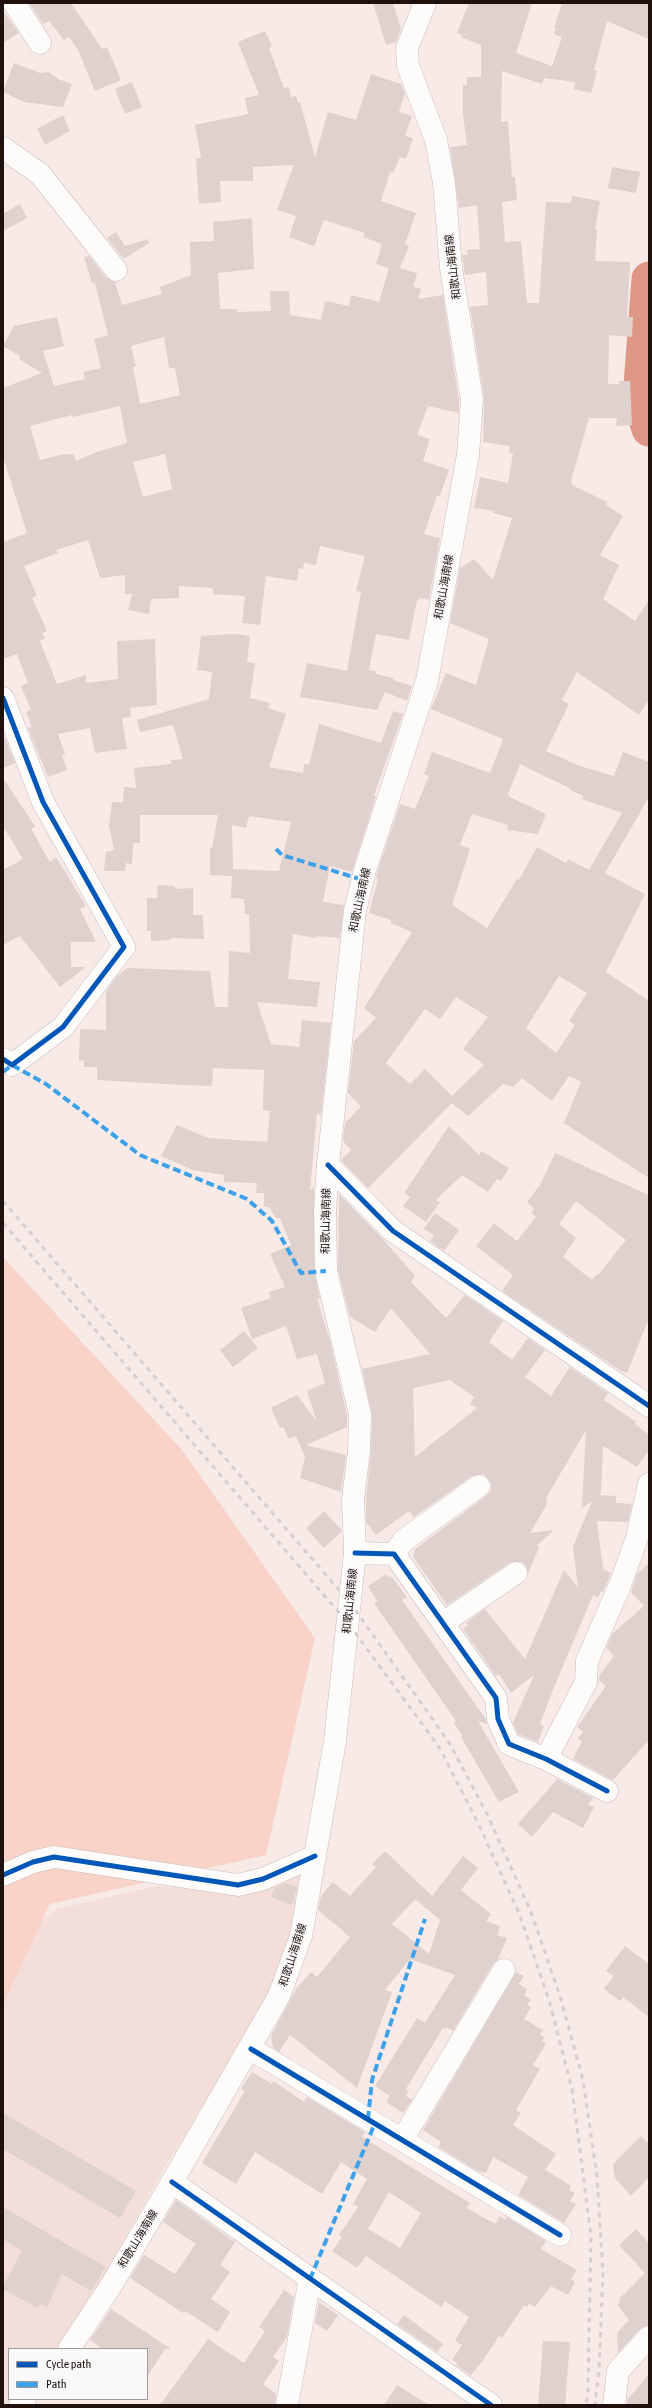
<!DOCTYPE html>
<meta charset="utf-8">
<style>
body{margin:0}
#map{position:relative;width:652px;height:2408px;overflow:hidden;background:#f7eae7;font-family:"Asap Condensed",sans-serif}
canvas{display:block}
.frame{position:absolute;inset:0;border:4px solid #1e110e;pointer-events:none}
.legend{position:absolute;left:8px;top:2348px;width:140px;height:52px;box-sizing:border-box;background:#f9f9f9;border:1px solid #a19c9b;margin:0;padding:5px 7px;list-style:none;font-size:12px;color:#1e110e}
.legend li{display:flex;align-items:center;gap:8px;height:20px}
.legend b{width:20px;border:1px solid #a19c9b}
</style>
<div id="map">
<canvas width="652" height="2408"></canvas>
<div class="frame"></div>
<ul class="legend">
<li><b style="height:5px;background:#0057b8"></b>Cycle path</li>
<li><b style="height:5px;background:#3da1e9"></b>Path</li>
</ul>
</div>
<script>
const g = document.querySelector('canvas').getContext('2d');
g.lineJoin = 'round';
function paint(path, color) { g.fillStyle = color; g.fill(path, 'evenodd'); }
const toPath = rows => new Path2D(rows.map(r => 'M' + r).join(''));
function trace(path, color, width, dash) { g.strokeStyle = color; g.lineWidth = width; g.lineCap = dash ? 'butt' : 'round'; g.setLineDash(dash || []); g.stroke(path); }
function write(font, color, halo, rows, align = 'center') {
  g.font = font + ' "Asap Condensed","Noto Sans JP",sans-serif'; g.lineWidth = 4; g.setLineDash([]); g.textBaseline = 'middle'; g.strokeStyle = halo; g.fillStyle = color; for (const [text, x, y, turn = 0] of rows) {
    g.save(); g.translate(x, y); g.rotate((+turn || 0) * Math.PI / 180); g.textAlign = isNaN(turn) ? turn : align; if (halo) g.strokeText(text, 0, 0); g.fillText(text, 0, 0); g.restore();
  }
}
paint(toPath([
 [305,1869,295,1921,269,2000,163,2170,86,2310,59,2349,9,2349,9,2399,16,2399,11,2405,3,2405,3,1949,57,1909,156,1886,225,1891]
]), '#f4ded9');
paint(toPath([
 [3,1257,182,1450,315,1638,266,1855,50,1904,3,2004]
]), '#f9d2c8');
trace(toPath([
 [649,279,640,399,649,429]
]), '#de9784', 35);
paint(toPath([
 [29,3,71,3,102,49,107,47,121,80,95,91,78,50,69,37,64,40,49,21,43,24],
 [373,3,393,3,401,29,396,42,386,45],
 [469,3,532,3,516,53,552,66,562,37,554,34,556,29,554,28,562,3,649,3,649,39,607,21,594,70,597,71,591,93,574,89,575,82,544,78,542,84,502,71,501,122,508,121,512,177,515,177,517,200,502,202,505,242,521,241,527,303,539,303,546,202,571,203,572,196,600,201,595,229,597,229,595,261,630,262,627,317,633,317,632,337,609,335,608,384,619,384,619,381,630,381,632,425,616,426,617,418,589,418,571,481,572,485,607,502,606,505,623,516,600,555,619,565,603,599,635,621,649,600,649,699,639,715,577,672,562,700,569,704,546,751,580,766,614,776,623,752,649,762,649,797,605,873,645,894,606,972,649,1001,649,1178,564,1123,581,1082,569,1076,552,1101,522,1078,513,1087,503,1084,468,1116,452,1103,368,1188,341,1160,351,1150,343,1141,345,1123,361,1106,348,1093,354,1041,376,1018,364,1008,412,932,391,923,391,920,369,913,378,879,376,878,377,873,400,804,415,809,429,776,424,774,432,752,490,773,503,739,431,709,446,673,476,685,489,639,450,623,460,568,474,559,493,580,512,518,493,513,494,511,474,508,480,477,508,483,513,454,509,453,510,446,483,442,484,398,470,307,488,305,486,272,465,275,462,255,468,255,467,250,480,249,477,205,459,208,450,147,467,145,463,114,463,85,467,85,467,77,481,77,481,45,461,37,462,35,457,33],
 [520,764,571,789,570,790,583,796,582,799,622,813,589,870,568,859,566,863,537,847,519,880,517,879,487,928,452,905,470,849,460,845,472,814,508,825,507,830,538,834,546,814,510,797,508,794],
 [559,976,587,993,569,1021,575,1025,556,1053,526,1028],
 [456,997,488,1017,463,1049,484,1065,452,1096,425,1069,410,1084,386,1063,425,1009,440,1019],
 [3,11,19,33,3,43],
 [265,31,272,46,269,48,284,88,289,87,291,97,296,96,298,103,300,102,315,157,328,112,356,120,371,74,401,84,405,93,399,112,412,116,405,136,413,138,406,159,400,157,393,173,390,172,381,201,416,213,405,244,409,246,400,268,417,273,413,287,421,289,418,299,443,295,459,401,459,413,428,406,417,435,430,439,423,461,449,470,440,496,437,495,424,534,440,538,429,600,420,598,419,600,417,600,409,640,376,634,369,670,376,671,376,674,393,678,393,680,412,686,407,701,385,692,377,710,300,697,307,663,347,671,361,592,356,591,365,556,320,546,316,565,304,563,303,569,299,568,297,581,266,576,260,625,242,623,245,596,213,594,213,588,179,586,179,598,151,599,149,614,128,610,132,594,125,594,125,575,100,578,88,540,56,550,58,553,24,566,37,596,32,598,47,631,42,633,45,638,40,641,57,684,86,675,86,683,118,679,117,641,155,639,157,705,130,708,131,717,122,718,127,749,95,753,90,728,58,734,65,754,62,755,67,770,48,777,28,728,32,727,26,712,31,710,21,686,28,683,17,654,3,659,3,542,27,533,3,457,3,388,42,373,19,359,20,356,3,346,14,326,57,317,64,346,43,351,54,386,85,379,83,372,101,368,94,339,108,335,95,283,92,283,84,257,89,256,106,278,115,282,122,305,162,294,160,287,191,275,190,242,214,241,213,222,252,218,254,269,218,273,220,309,237,309,237,312,271,311,270,291,289,291,290,315,321,320,325,301,349,306,351,295,379,302,389,268,376,264,382,244,363,237,365,233,324,220,314,246,289,237,296,216,277,210,294,165,253,167,253,181,220,181,221,202,199,204,196,159,201,158,195,125,248,114,245,98,259,95,238,42],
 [164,337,169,368,175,368,180,395,140,404,133,367,136,366,131,346],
 [120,406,127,443,97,452,76,461,74,455,64,454,40,460,30,426,72,415,73,417],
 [165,454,172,489,143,497,133,462],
 [14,63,40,73,49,72,58,79,72,84,63,107,24,102,3,92],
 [132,82,142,107,125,114,115,89],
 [63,115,70,131,45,145,37,129],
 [612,167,640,172,636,193,608,188],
 [20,204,27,218,3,231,3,214],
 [116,232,125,246,148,239,149,243,124,259,107,238],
 [234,634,250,636,247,662,255,663,250,698,270,703,268,708,286,714,269,767,303,773,304,764,309,765,319,724,381,743,393,711,403,714,374,795,376,796,352,872,330,866,323,902,344,905,340,938,317,936,316,938,293,934,288,979,320,982,317,1007,257,1002,271,1044,299,1047,302,1020,331,1023,321,1116,317,1112,310,1191,314,1187,314,1271,320,1300,317,1298,330,1341,347,1415,347,1427,306,1445,346,1455,341,1492,300,1478,305,1457,296,1436,289,1439,283,1427,280,1428,271,1408,297,1395,317,1422,307,1391,325,1383,317,1354,297,1359,286,1326,252,1339,241,1308,271,1298,269,1292,285,1287,270,1254,291,1245,280,1218,276,1218,269,1207,264,1207,264,1193,256,1193,257,1183,224,1182,224,1175,193,1170,161,1156,177,1125,208,1138,267,1142,270,1111,263,1110,264,1070,213,1068,212,1086,184,1085,97,1080,97,1067,84,1067,84,1060,79,1061,80,1029,106,1030,106,991,117,976,128,968,210,971,215,1007,228,1007,229,951,250,953,249,914,245,914,244,899,231,898,232,876,210,875,210,848,212,848,218,815,140,815,140,843,133,843,132,864,126,863,125,871,104,871,106,852,114,850,109,825,112,802,123,802,124,787,136,788,134,768,171,764,171,760,183,759,173,725,140,732,137,720,209,699,212,672,197,670,201,636],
 [249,816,291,822,279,871,233,869,232,825,246,828],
 [5,738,15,763,3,768,3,739],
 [3,778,35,826,31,829,50,862,56,857,86,906,80,909,96,942,71,942,71,967,86,967,60,987,20,936,3,945,3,870,23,859,3,826],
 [158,885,175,886,175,889,193,888,193,915,203,915,204,939,171,938,171,940,151,941,151,931,147,931,147,898,157,898],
 [449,1126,479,1155,481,1151,509,1168,501,1181,497,1179,488,1192,462,1175,436,1200,440,1202,426,1222,403,1206,410,1197,404,1193],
 [555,1153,649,1195,649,1318,627,1373,621,1371,502,1291,513,1275,476,1246,494,1223,517,1241,536,1217,531,1213,534,1209,527,1202,540,1185],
 [576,1201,626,1240,598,1275,597,1274,592,1280,563,1257,576,1238,559,1224],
 [339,1194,383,1239,415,1276,411,1282,446,1318,465,1295,503,1321,489,1342,512,1360,528,1338,545,1350,525,1377,551,1396,570,1367,608,1393,604,1400,636,1422,635,1424,649,1435,649,1450,637,1467,603,1446,601,1493,598,1495,616,1496,616,1503,632,1504,628,1522,597,1521,603,1569,611,1573,603,1592,601,1591,598,1597,593,1595,552,1692,540,1724,544,1726,538,1742,518,1734,513,1723,534,1675,511,1693,499,1674,496,1676,463,1629,468,1625,466,1623,485,1609,525,1659,564,1570,578,1588,573,1547,592,1501,582,1508,586,1430,546,1498,547,1504,530,1533,554,1530,537,1545,539,1548,528,1573,526,1566,522,1562,509,1563,447,1605,413,1557,415,1549,486,1496,491,1491,491,1484,484,1474,472,1476,414,1517,409,1511,376,1535,366,1522,366,1500,371,1452,372,1414,362,1369,430,1354,391,1308,375,1332,350,1317,338,1269],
 [450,1380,474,1397,470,1404,477,1408,415,1457,413,1388],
 [435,1213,459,1230,444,1251,430,1241,434,1235,424,1229],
 [244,1331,258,1348,233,1367,220,1350],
 [324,1511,342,1531,324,1548,306,1528],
 [649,1563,649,1740,613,1780,573,1759,582,1741,578,1739,583,1732,577,1727,606,1686,599,1680,599,1676,614,1656,606,1648,612,1634,644,1606,631,1592,637,1574],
 [386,1574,389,1578,391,1576,407,1597,402,1600,485,1718,487,1724,478,1721,519,1792,499,1802,461,1737,463,1736,454,1723,456,1721,374,1603,377,1601,368,1586],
 [557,1779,593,1798,588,1804,594,1807,583,1828,553,1812,532,1837,518,1824],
 [385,1851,432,1896,463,1856,478,1868,461,1890,491,1914,486,1921,500,1926,497,1935,507,1938,498,1959,493,1964,453,2031,446,2027,445,2029,443,2028,406,2089,408,2092,406,2096,412,2100,403,2113,386,2102,390,2096,375,2086,417,2018,425,2023,455,1975,410,1959,385,1990,392,1992,357,2088,290,2035,279,2052,273,2048,271,2036,296,1989,311,1972,317,1977,350,1937,318,1910,321,1896,333,1882,350,1896,376,1867,372,1864],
 [415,1899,440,1920,429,1954,392,1924],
 [285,1883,297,1887,292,1905,271,1897,275,1888],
 [625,1946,649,1964,649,2017,623,1997,620,2001,604,1989,614,1976,606,1971],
 [516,1972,524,1976,519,1984,527,1989,524,1995,531,2000,527,2005,531,2007,524,2019,543,2030,540,2035,544,2037,542,2041,546,2044,533,2065,540,2069,516,2110,521,2113,513,2125,556,2154,545,2170,571,2186,569,2190,575,2193,570,2201,576,2204,564,2223,518,2195,528,2177,493,2157,486,2173,477,2171,438,2147,441,2142,423,2130],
 [252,2072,272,2084,273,2081,304,2102,307,2097,365,2132,362,2137,470,2203,467,2208,495,2224,500,2216,505,2220,507,2217,546,2241,541,2249,577,2270,571,2279,575,2282,568,2295,551,2286,535,2307,529,2303,527,2307,524,2305,502,2338,499,2336,484,2359,471,2375,456,2365,457,2363,452,2360,462,2345,455,2341,469,2317,445,2301,441,2307,366,2256,357,2268,332,2251,342,2237,339,2235,358,2207,353,2204,367,2179,341,2162,322,2194,255,2152,236,2184,202,2163,245,2091,241,2089],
 [389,2192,421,2213,400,2248,368,2229],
 [3,2113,136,2191,120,2218,3,2149],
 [641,2136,649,2144,649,2177,631,2196,615,2178,613,2164],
 [176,2200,235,2242,220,2265,230,2272,211,2299,230,2312,218,2332,185,2311,183,2313,130,2278,144,2255,175,2274,196,2244,163,2222],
 [3,2207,106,2267,91,2291,62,2274,47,2307,40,2304,38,2308,3,2289,3,2286,22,2251,3,2239],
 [636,2229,649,2243,649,2325,640,2329,618,2353,617,2333,629,2320,618,2306,620,2298,645,2273,619,2245],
 [284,2290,294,2297,287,2337,273,2357,279,2361,263,2384,276,2394,275,2405,160,2405,208,2339,244,2363,265,2331,259,2327],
 [319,2302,338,2315,327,2331,315,2323],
 [111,2309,171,2349,165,2349,147,2377,147,2349,103,2349,90,2340],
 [404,2315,443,2344,437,2352,397,2324],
 [543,2341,570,2342,565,2405,538,2405],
 [649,2374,649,2405,627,2405,627,2400],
 [397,2385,429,2405,384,2405]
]), '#dfd1ce');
const minor = toPath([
 [14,3,40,43],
 [3,148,40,174,116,270],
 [3,698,43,802,124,947,63,1027,12,1065,3,1059],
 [328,1165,393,1231,649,1406],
 [355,1553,394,1554,496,1698,498,1719,509,1744,546,1759,607,1791],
 [394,1554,404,1540,479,1486],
 [443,1623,516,1573],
 [546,1759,586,1682,587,1661,620,1585,637,1538,649,1484],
 [3,1875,33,1862,54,1857,238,1885,263,1879,315,1856],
 [251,2049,560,2235],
 [402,2140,504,1970],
 [172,2182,491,2405],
 [287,2405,310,2279],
 [614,2405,618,2371,649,2337]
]);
const secondary = toPath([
 [69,2349,112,2284,172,2182,279,1996,301,1936,335,1741,355,1553,353,1499,359,1451,360,1414,326,1271,325,1210,328,1165,355,911,365,870,427,681,468,455,472,400,451,268,444,183,436,140,408,66,407,48,425,3],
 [20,2405,25,2399]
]);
trace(minor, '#c9bcb9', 23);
trace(secondary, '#c9bcb9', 23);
trace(minor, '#fefcfb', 22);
trace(secondary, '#fefcfb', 22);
trace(toPath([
 [3,1201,351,1604,450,1744,488,1816,531,1912,560,1996,583,2080,597,2176,603,2273,599,2370,595,2405],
 [3,1223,348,1623,439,1747,479,1825,519,1913,549,2000,572,2089,591,2236,588,2389,586,2405]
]), '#d4d0cf', 3, [5, 5]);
trace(toPath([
 [276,849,282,855,363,880],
 [3,1072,12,1065,46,1084,140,1155,247,1199,272,1221,301,1273,326,1271],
 [368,2119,372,2080,425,1919],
 [310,2279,375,2123]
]), '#3da1e9', 4, [8, 4]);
trace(toPath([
 [3,698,43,802,124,947,63,1027,12,1065,3,1059],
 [328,1165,393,1231,649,1406],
 [355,1553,394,1554,496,1698,498,1719,509,1744,546,1759,607,1791],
 [3,1875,33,1862,54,1857,238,1885,263,1879,315,1856],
 [251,2049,560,2235],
 [172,2182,491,2405]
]), '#0057b8', 5);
write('11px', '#1e110e', '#f9f9f9', [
 ["和歌山海南線",453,267,-97],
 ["和歌山海南線",444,587,-80],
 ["和歌山海南線",360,900,-78],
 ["和歌山海南線",326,1221,-89],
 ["和歌山海南線",350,1601,-84],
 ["和歌山海南線",293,1955,-72],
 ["和歌山海南線",138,2239,-59]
]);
</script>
